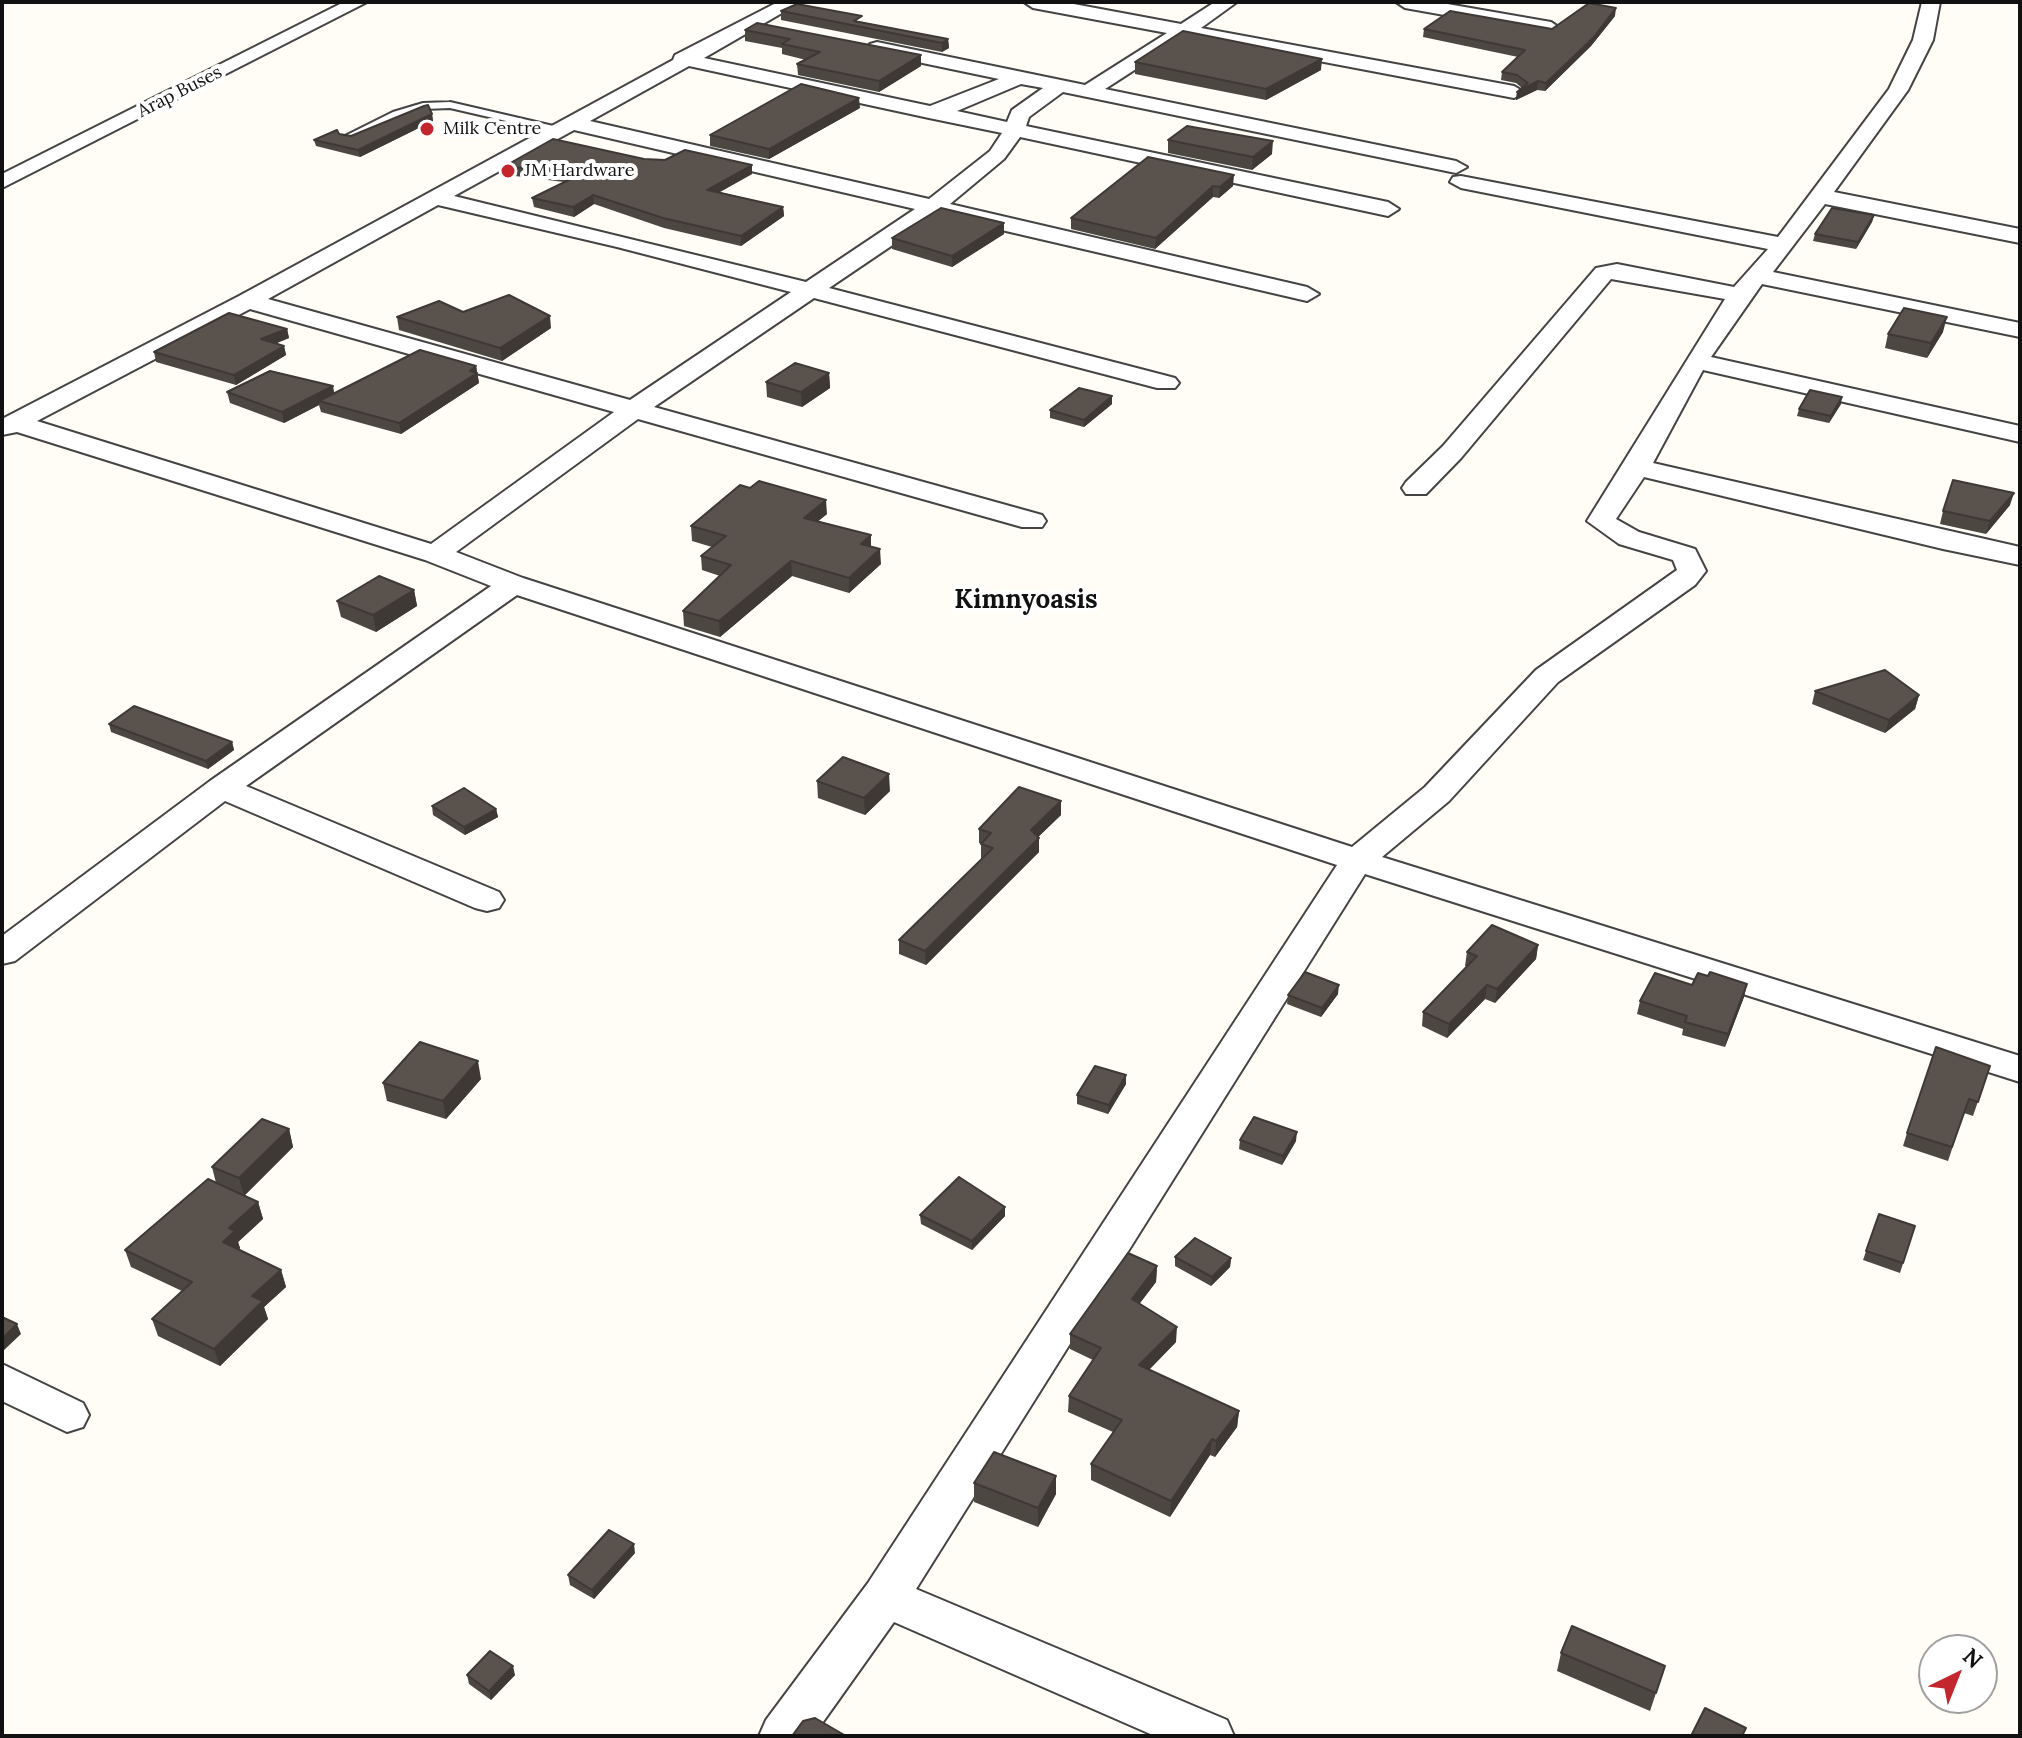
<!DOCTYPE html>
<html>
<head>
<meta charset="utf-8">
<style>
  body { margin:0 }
  #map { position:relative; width:2022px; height:1738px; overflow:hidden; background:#fffdf5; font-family:Lora,serif }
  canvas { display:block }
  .frame { position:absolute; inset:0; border:4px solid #111; pointer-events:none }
  .north { position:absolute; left:1918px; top:1634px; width:80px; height:80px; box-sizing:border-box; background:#fff; border:2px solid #a0a0a0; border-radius:50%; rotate:43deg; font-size:22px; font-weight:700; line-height:32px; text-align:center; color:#111 }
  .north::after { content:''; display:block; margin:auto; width:28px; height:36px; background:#c4262e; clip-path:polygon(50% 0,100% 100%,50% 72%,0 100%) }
</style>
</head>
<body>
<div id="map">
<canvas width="2022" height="1738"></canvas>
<div class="frame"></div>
<div class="north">N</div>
</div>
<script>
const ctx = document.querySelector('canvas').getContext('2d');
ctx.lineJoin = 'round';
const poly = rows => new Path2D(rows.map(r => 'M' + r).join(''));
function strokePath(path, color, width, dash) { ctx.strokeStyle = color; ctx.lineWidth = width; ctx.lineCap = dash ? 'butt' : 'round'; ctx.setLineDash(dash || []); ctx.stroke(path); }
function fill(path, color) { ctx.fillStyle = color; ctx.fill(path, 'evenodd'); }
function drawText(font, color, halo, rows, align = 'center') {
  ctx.font = font + ' Lora,serif'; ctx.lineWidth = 8; ctx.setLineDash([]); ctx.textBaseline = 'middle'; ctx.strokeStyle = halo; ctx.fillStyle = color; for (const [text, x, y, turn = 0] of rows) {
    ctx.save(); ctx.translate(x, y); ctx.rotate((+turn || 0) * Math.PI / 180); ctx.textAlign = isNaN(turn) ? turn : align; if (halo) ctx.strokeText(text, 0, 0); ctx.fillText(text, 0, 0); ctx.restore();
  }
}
const lane = poly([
  [450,102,562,128,563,130,558,133,450,108,424,109,401,116,351,140,341,138,393,112,423,103,450,102]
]);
const street = poly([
  [344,2,367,2,2,188,2,174,344,2],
  [778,2,801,2,704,58,930,106,999,79,870,52,867,48,870,44,877,42,1085,85,1167,33,1033,8,1024,2,1063,2,1181,24,1215,2,1237,2,1201,28,1514,86,1524,92,1514,98,1187,36,1105,89,1456,161,1467,167,1456,173,1063,92,1029,117,1026,126,1388,202,1399,209,1388,216,1020,137,1004,159,950,204,1307,287,1319,294,1307,301,937,215,829,288,1175,378,1179,383,1175,388,1157,388,814,298,654,407,1042,515,1046,521,1042,527,1022,527,638,419,456,552,523,578,1352,847,1425,787,1536,670,1677,570,1673,560,1619,544,1587,521,1725,299,1611,279,1461,458,1426,494,1406,494,1402,488,1406,482,1443,446,1596,268,1617,264,1734,287,1768,249,1461,188,1450,182,1453,177,1461,176,1778,237,1889,89,1913,40,1922,2,1940,2,1933,40,1908,90,1834,192,2020,229,2020,243,1825,204,1773,272,2020,323,2020,337,1762,284,1711,357,2020,426,2020,442,1703,370,1653,463,2020,547,2020,565,1943,549,1644,477,1616,519,1639,532,1695,549,1706,571,1695,585,1558,682,1449,801,1382,857,2020,1056,2020,1082,1365,874,916,1589,1227,1720,1234,1736,1155,1736,894,1622,813,1736,759,1736,766,1720,868,1583,1337,865,517,595,246,786,499,892,504,900,499,908,487,911,475,908,225,801,15,961,2,964,2,936,210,781,491,586,425,560,17,432,2,435,2,419,239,296,673,60,675,55,778,2],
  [689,66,929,118,1002,133,990,151,929,199,590,121,689,66],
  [1021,84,1043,88,1012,110,1007,122,957,111,1021,84],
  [574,130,915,209,806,282,454,196,574,130],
  [438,205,617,247,791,292,630,400,268,299,438,205],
  [250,309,614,412,431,544,37,421,250,309],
  [1396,2,1436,2,1551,22,1560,28,1551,34,1405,8,1396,2],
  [2,1364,83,1403,89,1415,83,1427,67,1432,2,1401,2,1364]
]);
strokePath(lane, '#444', 4);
strokePath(street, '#444', 4);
fill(lane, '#fff');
fill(street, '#fff');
fill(poly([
  [781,11,862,22,948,39,949,48,942,52,781,20],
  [1615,16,1591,46,1545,91,1537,90,1516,100,1517,92,1522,88,1516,83,1501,80,1502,72,1518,57,1423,37,1424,29,1552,29],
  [745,30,921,55,921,66,879,92,798,75,797,64,806,60,782,54,782,48,745,41],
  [1135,62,1321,70,1266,100,1135,74],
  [860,108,769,159,710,146,710,135],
  [432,114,433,121,360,157,316,146,314,140,339,134,351,136],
  [1168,140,1272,154,1252,170,1168,153],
  [1148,157,1233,186,1219,198,1213,197,1155,249,1071,229,1071,218],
  [644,159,752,174,720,192,783,207,784,216,741,246,664,228,594,204,574,217,534,207,532,198,564,182,507,175,505,166],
  [1874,215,1872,222,1856,249,1813,241,1815,234],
  [1004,223,1004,234,952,267,892,249,892,238],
  [463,312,551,328,502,361,399,330,397,317],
  [287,329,289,338,276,343,284,346,286,355,236,385,156,362,154,352],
  [1943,332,1927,358,1885,348,1888,334],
  [476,366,479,383,401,434,321,412,319,405,284,423,230,403,227,392,334,393],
  [829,373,830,388,802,407,767,397,766,382],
  [1112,396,1112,404,1084,427,1050,418,1050,410],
  [1841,404,1829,423,1797,416,1799,409],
  [2010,505,1986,534,1940,524,1943,511],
  [827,514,818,521,871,535,871,547,881,564,849,593,792,576,720,637,684,626,683,611,720,576,702,570,701,556,712,547,692,541,691,526],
  [414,590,417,606,376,632,341,617,337,601],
  [1815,691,1919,695,1915,709,1885,733,1812,704],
  [109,724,232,742,234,750,208,769,111,732],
  [817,781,890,791,865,815,818,798],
  [1061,801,1061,815,1038,837,1039,838,1039,852,926,965,899,954,899,940,983,858,981,858,981,844,979,843,979,829],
  [432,806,496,809,498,817,465,835,433,815],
  [1538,945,1536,959,1495,1003,1485,999,1447,1038,1422,1026,1423,1012,1467,967,1465,966,1467,952],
  [1747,984,1744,997,1725,1047,1682,1035,1683,1029,1637,1014,1640,1001],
  [1338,994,1321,1017,1287,1004,1288,995],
  [1990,1066,1973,1116,1964,1113,1948,1161,1903,1146,1907,1133],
  [481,1079,446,1119,387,1101,383,1083],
  [1126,1084,1108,1114,1077,1104,1077,1095],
  [289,1129,293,1147,244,1196,258,1202,263,1219,238,1242,240,1248,239,1250,281,1270,286,1287,264,1307,268,1319,220,1366,158,1336,152,1319,182,1291,131,1267,125,1250,216,1183,212,1167],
  [1240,1140,1296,1141,1282,1165,1239,1149],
  [1005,1207,1005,1216,972,1250,921,1224,920,1215],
  [1879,1214,1915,1226,1900,1273,1863,1260],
  [1175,1257,1231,1258,1230,1267,1211,1286,1175,1266],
  [1157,1266,1156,1282,1139,1304,1176,1342,1149,1370,1239,1411,1237,1427,1215,1457,1210,1455,1170,1517,1091,1480,1091,1464,1113,1432,1068,1412,1069,1396,1093,1360,1070,1349,1070,1334],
  [974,1483,1056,1494,1038,1527,974,1502],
  [635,1553,594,1599,570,1585,568,1575],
  [1561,1653,1665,1666,1650,1711,1557,1671],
  [467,1675,515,1675,491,1700,469,1684]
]), '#4d4742');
fill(poly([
  [1616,8,1615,16,1591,46,1545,91,1546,83],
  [948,39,949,48,942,52,942,43],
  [921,55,921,66,879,92,879,81],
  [1322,59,1321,70,1266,100,1266,89],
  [1538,81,1537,90,1516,100,1517,92],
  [859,98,860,108,769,159,769,149],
  [432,114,433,121,360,157,358,150],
  [1273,141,1272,154,1252,170,1253,157],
  [752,165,752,174,707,199,707,190],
  [1234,175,1233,186,1219,198,1220,187],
  [1213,186,1213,197,1155,249,1156,238],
  [593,195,594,204,574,217,573,207],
  [783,207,784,216,741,246,741,236],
  [1874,215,1872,222,1856,249,1858,242],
  [1004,223,1004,234,952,267,952,256],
  [550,316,551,328,502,361,500,348],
  [1947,317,1943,332,1927,358,1931,343],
  [287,329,289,338,263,349,261,339],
  [284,346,286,355,236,385,234,375],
  [476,366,479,383,401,434,399,423],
  [829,373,830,388,802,407,801,392],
  [333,386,335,397,319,401,319,405,284,423,282,412],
  [1112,396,1112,404,1084,427,1084,420],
  [1842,397,1841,404,1829,423,1831,416],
  [2014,493,2010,505,1986,534,1990,521],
  [826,500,827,514,805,532,804,518],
  [871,535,871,550,861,544],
  [880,549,881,564,849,593,849,578],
  [791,561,792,576,720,637,719,621],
  [414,590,417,606,376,632,373,615],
  [1919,695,1915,709,1885,733,1889,720],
  [232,742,234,750,208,769,206,761],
  [889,774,890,791,865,815,864,798],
  [1061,801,1061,815,1031,844,1031,830],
  [496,809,498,817,465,835,464,827],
  [1039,838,1039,852,926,965,925,951],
  [1538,945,1536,959,1495,1003,1497,989],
  [1747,984,1744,997,1725,1047,1728,1034],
  [1339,985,1338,994,1321,1017,1322,1008],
  [1487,985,1485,999,1447,1038,1449,1024],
  [478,1061,481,1079,446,1119,443,1101],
  [1126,1075,1126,1084,1108,1114,1109,1105],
  [289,1129,293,1147,244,1196,239,1178],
  [1297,1132,1296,1141,1282,1165,1283,1156],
  [258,1202,263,1219,238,1242,240,1248,228,1259,223,1242,229,1228],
  [1005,1207,1005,1216,972,1250,972,1241],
  [1231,1258,1230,1267,1211,1286,1212,1277],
  [1157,1266,1156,1282,1131,1315,1132,1299],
  [281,1270,286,1287,264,1307,268,1319,220,1366,214,1349,252,1296],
  [17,1324,21,1334,2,1352,2,1339],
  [1177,1327,1176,1342,1138,1381,1139,1365],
  [1239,1411,1237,1427,1215,1457,1216,1441],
  [1212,1439,1210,1455,1170,1517,1171,1501],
  [1056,1476,1056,1494,1038,1527,1038,1508],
  [634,1544,635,1553,594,1599,592,1590],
  [513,1666,515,1675,491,1700,489,1691]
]), '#3f3936');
const building = poly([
  [1589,3,1616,8,1593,38,1546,83,1538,81,1517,92,1528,83,1517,75,1502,72,1525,50,1424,29,1450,11,1552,29,1589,3],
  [797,4,862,16,854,21,948,39,942,43,781,11,797,4],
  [757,23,921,55,879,81,797,64,820,52,782,44,790,39,745,30,757,23],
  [1183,31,1322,59,1266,89,1135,62,1183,31],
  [801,84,859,98,769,149,710,135,801,84],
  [428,105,432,114,358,150,314,140,337,130,339,134,351,136,424,106,428,105],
  [1187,126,1273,141,1253,157,1168,140,1187,126],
  [553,139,644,159,665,160,685,150,752,165,707,190,783,207,741,236,663,218,593,195,573,207,532,198,579,175,505,166,553,139],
  [1148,157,1234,175,1220,187,1213,186,1156,238,1071,218,1148,157],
  [941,208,1004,223,952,256,892,238,941,208],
  [1832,208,1874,215,1858,242,1815,234,1832,208],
  [509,295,550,316,500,348,397,317,439,301,463,312,509,295],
  [1904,308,1947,317,1931,343,1888,334,1904,308],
  [229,313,287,329,261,339,284,346,234,375,154,352,229,313],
  [420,350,476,366,470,371,477,373,399,423,319,401,420,350],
  [795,363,829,373,801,392,766,382,795,363],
  [270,371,333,386,282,412,227,392,270,371],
  [1079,388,1112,396,1084,420,1050,410,1079,388],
  [1810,390,1842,397,1831,416,1799,409,1810,390],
  [1953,480,2014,493,1990,521,1943,511,1953,480],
  [759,481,826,500,804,518,871,535,861,544,880,549,849,578,791,561,719,621,683,611,731,565,701,556,726,536,691,526,740,485,750,488,759,481],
  [379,576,414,590,373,615,337,601,379,576],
  [1885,670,1919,695,1889,720,1815,691,1885,670],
  [134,706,232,742,206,761,109,724,134,706],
  [843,757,889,774,864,798,817,781,843,757],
  [1019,787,1061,801,1031,830,1039,838,925,951,899,940,993,848,981,844,991,833,979,829,1019,787],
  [464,788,496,809,464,827,432,806,464,788],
  [1492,925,1538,945,1497,989,1487,985,1449,1024,1423,1012,1477,956,1467,952,1492,925],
  [1305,972,1339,985,1322,1008,1288,995,1305,972],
  [1710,972,1747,984,1728,1034,1685,1022,1687,1016,1640,1001,1655,973,1692,985,1698,973,1708,976,1710,972],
  [420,1042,478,1061,443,1101,383,1083,420,1042],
  [1936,1047,1990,1066,1978,1102,1969,1099,1952,1147,1907,1133,1936,1047],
  [1095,1066,1126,1075,1109,1105,1077,1095,1095,1066],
  [1254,1117,1297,1132,1283,1156,1240,1140,1254,1117],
  [262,1119,289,1129,239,1178,212,1167,262,1119],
  [959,1177,1005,1207,972,1241,920,1215,959,1177],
  [208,1179,258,1202,229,1228,235,1231,223,1242,281,1270,252,1296,263,1301,214,1349,152,1319,192,1282,125,1250,208,1179],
  [1879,1214,1915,1226,1903,1263,1866,1251,1879,1214],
  [1195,1238,1231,1258,1212,1277,1175,1257,1195,1238],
  [1128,1253,1157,1266,1132,1299,1177,1327,1139,1365,1239,1411,1216,1441,1212,1439,1171,1501,1091,1464,1122,1420,1069,1396,1101,1348,1070,1334,1128,1253],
  [2,1317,17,1324,2,1339,2,1317],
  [994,1452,1056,1476,1038,1508,974,1483,994,1452],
  [609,1530,634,1544,592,1590,568,1575,609,1530],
  [1572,1626,1665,1666,1656,1693,1561,1653,1572,1626],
  [490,1651,513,1666,489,1691,467,1675,490,1651],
  [1705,1708,1746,1728,1742,1736,1691,1736,1705,1708],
  [815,1718,846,1736,792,1736,803,1721,815,1718]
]);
fill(building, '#5a524d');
strokePath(building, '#3f3936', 2);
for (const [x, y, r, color] of [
  [427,129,8,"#c4262e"],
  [508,171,8,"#c4262e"]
]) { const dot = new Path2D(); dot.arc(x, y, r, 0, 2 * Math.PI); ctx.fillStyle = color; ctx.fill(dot); strokePath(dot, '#fff', 3); }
drawText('18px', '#111', '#fff', [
  ["Arap Buses",180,92,-27]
]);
drawText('18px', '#111', '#fff', [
  ["Milk Centre",443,129],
  ["JM Hardware",524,171]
], 'left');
drawText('bold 26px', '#111', '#fff', [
  ["Kimnyoasis",1026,601]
]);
</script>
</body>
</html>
